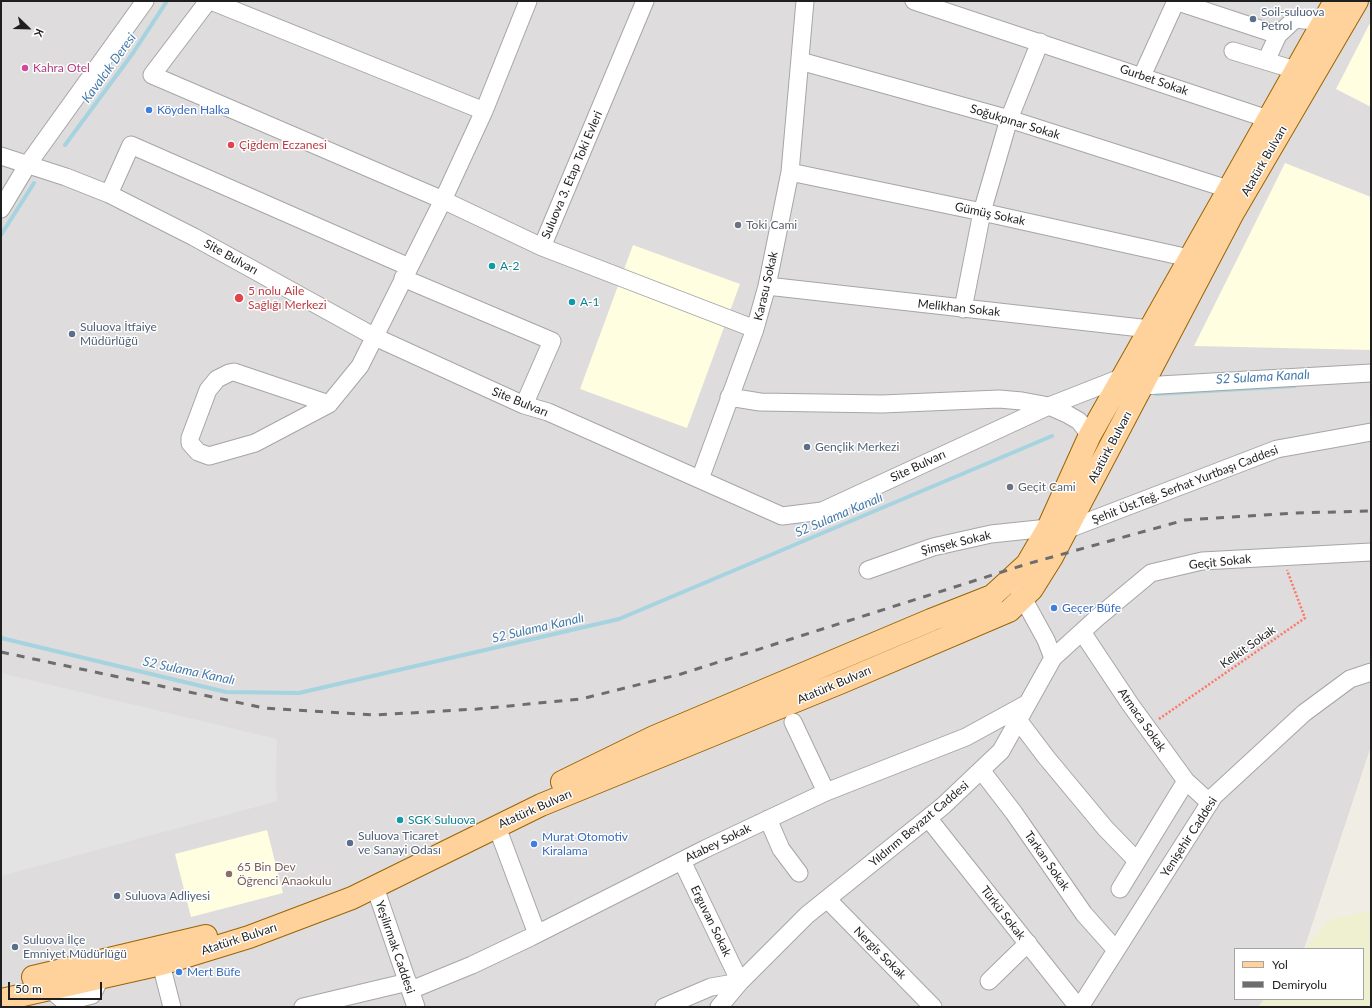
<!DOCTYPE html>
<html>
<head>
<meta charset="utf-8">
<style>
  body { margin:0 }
  #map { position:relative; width:1372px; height:1008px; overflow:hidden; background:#f0ede5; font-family:Lato,sans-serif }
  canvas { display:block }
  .frame { position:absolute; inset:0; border:2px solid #1f1f1f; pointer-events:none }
  .legend { position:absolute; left:1234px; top:948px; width:130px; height:52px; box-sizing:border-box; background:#fff; border:1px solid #a5a5a5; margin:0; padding:5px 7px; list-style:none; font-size:12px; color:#1f1f1f }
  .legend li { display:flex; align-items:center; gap:8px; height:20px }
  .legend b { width:20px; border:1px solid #a5a5a5 }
  .north { position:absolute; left:8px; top:8px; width:40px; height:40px; -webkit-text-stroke:3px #fff; paint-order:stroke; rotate:113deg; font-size:11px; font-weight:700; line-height:16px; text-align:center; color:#1f1f1f }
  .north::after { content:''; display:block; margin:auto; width:14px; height:18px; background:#1f1f1f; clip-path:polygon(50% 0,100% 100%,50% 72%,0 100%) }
  .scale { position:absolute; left:8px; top:982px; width:94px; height:18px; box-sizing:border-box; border:2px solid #1f1f1f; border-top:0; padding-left:5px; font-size:12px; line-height:14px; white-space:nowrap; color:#1f1f1f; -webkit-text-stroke:3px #fff; paint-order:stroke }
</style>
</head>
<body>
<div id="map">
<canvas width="1372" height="1008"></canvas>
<div class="frame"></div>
<ul class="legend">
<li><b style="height:5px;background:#ffd29c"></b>Yol</li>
<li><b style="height:5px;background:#6d6d6d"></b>Demiryolu</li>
</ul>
<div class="north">K</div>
<div class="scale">50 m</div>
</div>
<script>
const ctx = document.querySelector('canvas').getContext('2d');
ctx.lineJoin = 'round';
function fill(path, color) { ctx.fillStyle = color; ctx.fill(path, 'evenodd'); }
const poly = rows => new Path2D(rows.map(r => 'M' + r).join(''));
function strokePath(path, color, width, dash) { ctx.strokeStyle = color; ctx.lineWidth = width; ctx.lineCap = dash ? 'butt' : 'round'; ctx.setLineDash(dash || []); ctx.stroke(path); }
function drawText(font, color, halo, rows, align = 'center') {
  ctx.font = font + ' Lato,sans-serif'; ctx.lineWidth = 3; ctx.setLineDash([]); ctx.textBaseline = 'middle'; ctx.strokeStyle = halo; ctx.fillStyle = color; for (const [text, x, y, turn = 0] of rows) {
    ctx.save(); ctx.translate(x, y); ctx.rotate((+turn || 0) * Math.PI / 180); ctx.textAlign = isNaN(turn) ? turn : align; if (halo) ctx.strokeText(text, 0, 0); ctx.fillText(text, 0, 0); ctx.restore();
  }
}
fill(poly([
  [1,1,1371,1,1371,746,1304,949,1235,949,1235,999,1287,999,1285,1007,1,1007]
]), '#dedcdc');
fill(poly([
  [1371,21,1371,107,1336,89],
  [1285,163,1371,197,1371,350,1194,346],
  [633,245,740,284,687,428,580,389],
  [267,830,283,893,191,917,175,854]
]), '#fffee0');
fill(poly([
  [1371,911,1371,1007,1258,1007,1264,999,1363,999,1363,949,1305,949,1330,919]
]), '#eef0d0');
fill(poly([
  [1,673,277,739,276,786,278,801,1,876]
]), '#e3e3e3');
strokePath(poly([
  [65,145,133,53,167,1],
  [1,235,34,183],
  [1156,394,1295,386],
  [1,638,226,692,299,693,619,619,1052,436]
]), '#a5d3df', 4);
const minor = poly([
  [208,1,152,75,443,200,542,247,755,329],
  [211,1,484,111],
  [914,1,1268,119],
  [1175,1,1278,35,1295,19,1323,22],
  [1233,51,1295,70],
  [800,61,1009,119,1228,189],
  [1266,61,1278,35],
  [1142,76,1176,1],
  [1,156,66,177,109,194,194,237,375,337,524,405,548,412,782,516,822,511,1049,406,1123,377],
  [790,172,982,212,1189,258],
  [109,194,131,145,409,267],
  [1,209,28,164,145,1],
  [542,247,645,1],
  [403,278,552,341,524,405],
  [767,286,1150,329],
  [963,309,982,212,1009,119,1040,42],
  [1142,386,1371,373],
  [729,397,760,402,882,404,999,399,1022,401,1049,406,1067,414,1079,421,1090,435],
  [329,404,234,372,229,373,217,379,208,390,190,438,190,443,198,452,209,456,255,443,329,404,360,366,443,200,484,111,528,1],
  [700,479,755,329,767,286,790,172,805,1],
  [868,570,933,547,991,534,1048,528,1066,530,1277,449,1371,432],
  [1082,632,1130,704,1186,781,1210,803],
  [1053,658,1097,618,1151,573,1202,561,1371,552],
  [1018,720,1046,757,1105,828,1137,861],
  [793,722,826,792],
  [981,770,1014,813,1084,914,1116,950],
  [928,818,1078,1007],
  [768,819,781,849,799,873],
  [497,827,537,934],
  [375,887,416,1007],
  [1120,889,1186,781],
  [827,899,933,1007],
  [161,964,172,1007],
  [989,981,1028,943],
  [50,989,65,1002,92,995,101,977],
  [411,990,472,965,531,937,705,849,826,792,966,737,1028,703],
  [303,1007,408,982],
  [664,1007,711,987,740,982,682,861],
  [719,1007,740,982,807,915,943,806,1001,751,1053,658,1046,640,1023,598,1018,587],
  [1080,1007,1214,796,1304,713,1350,679,1371,672]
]);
const major = poly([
  [562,782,654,737,931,620,992,596,1027,564,1048,528,1090,435,1335,1],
  [33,977,206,936],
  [1,1000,161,964,249,937,352,898,541,805,842,682,1009,611,1032,589,1052,557,1233,213,1357,1]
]);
strokePath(minor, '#a6a6a6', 19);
strokePath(major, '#9b6400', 24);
strokePath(poly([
  [1159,719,1305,618,1287,570]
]), '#fe7569', 2.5, [2, 2]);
strokePath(minor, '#fff', 17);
strokePath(major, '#ffd29c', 22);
strokePath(poly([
  [1,652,264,708,375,715,477,709,581,699,681,674,1027,564,1185,520,1296,513,1371,511]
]), '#6d6d6d', 3, [8, 8]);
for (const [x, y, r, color] of [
  [1253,19,4,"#5c6f8a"],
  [25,68,4,"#d1479c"],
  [149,110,4,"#3f7fe0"],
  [231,145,4,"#e0444e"],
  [738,225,4,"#6b7280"],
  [492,266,4,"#0f9aa8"],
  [239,298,5,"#e0444e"],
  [572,302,4,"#0f9aa8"],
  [72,334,4,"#5c6f8a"],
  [807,447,4,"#5c6f8a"],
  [1010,487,4,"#6b7280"],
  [1054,608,4,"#3f7fe0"],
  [400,820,4,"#0f9aa8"],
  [350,843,4,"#5c6f8a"],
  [534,844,4,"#3f7fe0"],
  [229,874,4,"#8d6e63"],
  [117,896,4,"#5c6f8a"],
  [15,947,4,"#5c6f8a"],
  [179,972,4,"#3f7fe0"]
]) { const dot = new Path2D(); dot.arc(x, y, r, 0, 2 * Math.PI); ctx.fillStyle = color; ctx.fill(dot); strokePath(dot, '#fff', 1.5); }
drawText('12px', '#4e5e75', '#fff', [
  ["Soil-suluova",1261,12],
  ["Petrol",1261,26],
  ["Suluova İtfaiye",80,327],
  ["Müdürlüğü",80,341],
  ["Gençlik Merkezi",815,447],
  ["Suluova Ticaret",358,836],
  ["ve Sanayi Odası",358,850],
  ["Suluova Adliyesi",125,896],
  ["Suluova İlçe",23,940],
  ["Emniyet Müdürlüğü",23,954]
], 'left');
drawText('12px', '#b23c85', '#fff', [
  ["Kahra Otel",33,68]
], 'left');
drawText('12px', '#1f1f1f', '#fff', [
  ["Gurbet Sokak",1154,80,19],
  ["Soğukpınar Sokak",1015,122,17],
  ["Atatürk Bulvarı",1264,161,-60],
  ["Suluova 3. Etap Toki Evleri",572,175,-67],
  ["Gümüş Sokak",990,214,12],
  ["Site Bulvarı",231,257,29],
  ["Karasu Sokak",766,286,-77],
  ["Melikhan Sokak",959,308,6],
  ["Site Bulvarı",520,402,22],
  ["Atatürk Bulvarı",1110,447,-62],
  ["Site Bulvarı",918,466,-25],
  ["Şehit Üst.Teğ. Serhat Yurtbaşı Caddesi",1185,485,-21],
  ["Şimşek Sokak",956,543,-13],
  ["Geçit Sokak",1220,562,-6],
  ["Kelkit Sokak",1248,647,-35],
  ["Atatürk Bulvarı",834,685,-23],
  ["Atmaca Sokak",1142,720,55],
  ["Atatürk Bulvarı",535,809,-24],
  ["Yıldırım Beyazıt Caddesi",919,824,-40],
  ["Yenişehir Caddesi",1189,837,-57],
  ["Atabey Sokak",718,843,-26],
  ["Tarkan Sokak",1047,861,55],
  ["Türkü Sokak",1003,913,52],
  ["Erguvan Sokak",711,921,64],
  ["Atatürk Bulvarı",239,939,-18],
  ["Yeşilırmak Caddesi",395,947,71],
  ["Nergis Sokak",880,953,45]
]);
drawText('12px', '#366cbe', '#fff', [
  ["Köyden Halka",157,110],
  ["Geçer Büfe",1062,608],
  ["Murat Otomotiv",542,837],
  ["Kiralama",542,851],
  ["Mert Büfe",187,972]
], 'left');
drawText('12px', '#be3a42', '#fff', [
  ["Çiğdem Eczanesi",239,145],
  ["5 nolu Aile",248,291],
  ["Sağlığı Merkezi",248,305]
], 'left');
drawText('12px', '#5b616d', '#fff', [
  ["Toki Cami",746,225],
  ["Geçit Cami",1018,487]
], 'left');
drawText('12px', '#0d838f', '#fff', [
  ["A-2",500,266],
  ["A-1",580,302],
  ["SGK Suluova",408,820]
], 'left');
drawText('12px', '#785e54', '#fff', [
  ["65 Bin Dev",237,867],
  ["Öğrenci Anaokulu",237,881]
], 'left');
drawText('italic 13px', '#457aab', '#fff', [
  ["Kavalcık Deresi",109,68,-54],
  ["S2 Sulama Kanalı",1263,377,-3],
  ["S2 Sulama Kanalı",839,515,-23],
  ["S2 Sulama Kanalı",538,628,-13],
  ["S2 Sulama Kanalı",189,671,12]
]);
</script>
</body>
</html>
